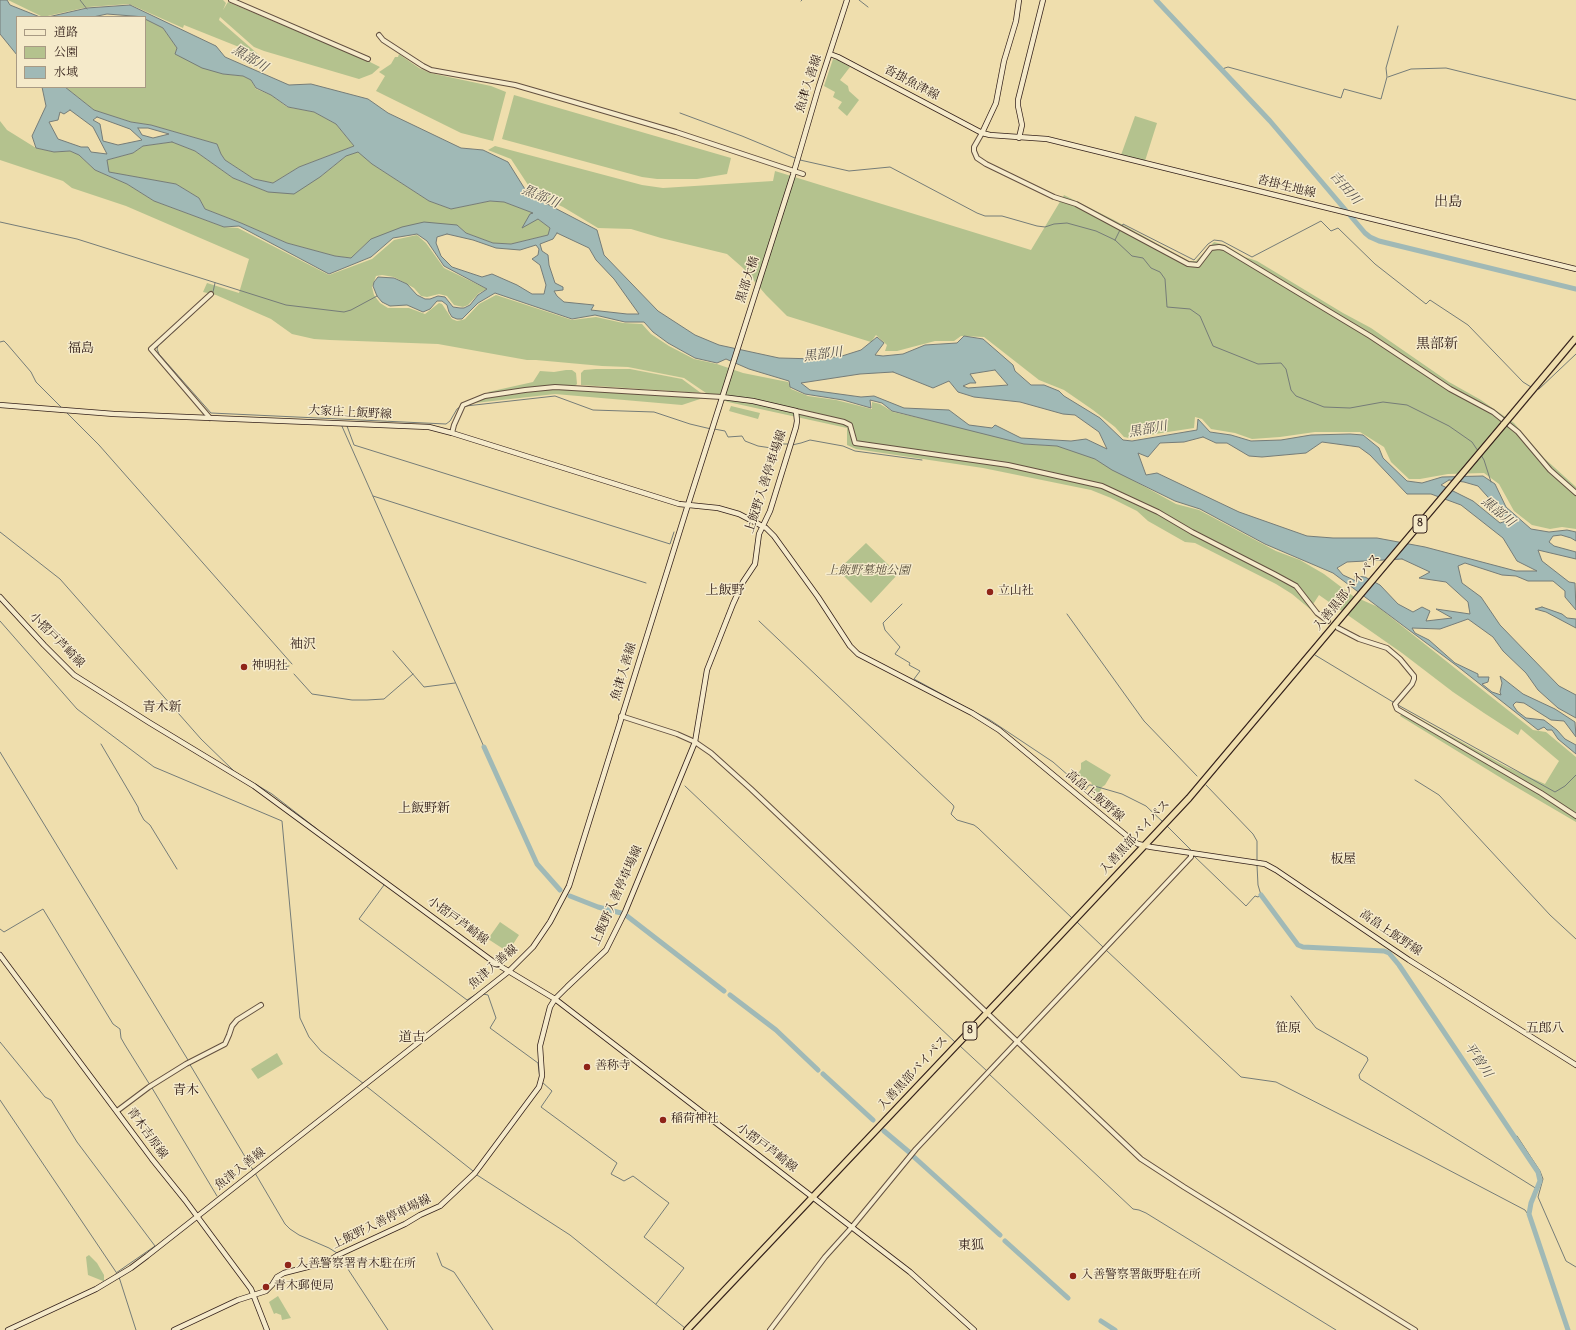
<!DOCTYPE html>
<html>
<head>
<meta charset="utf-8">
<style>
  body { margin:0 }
  #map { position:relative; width:1576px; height:1330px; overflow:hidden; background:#efdead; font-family:"Sorts Mill Goudy","Noto Serif JP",serif }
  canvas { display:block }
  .legend { position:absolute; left:16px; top:16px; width:130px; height:72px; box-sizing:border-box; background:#f5eaca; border:1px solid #a89a84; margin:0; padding:5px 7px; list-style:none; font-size:12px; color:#34211b }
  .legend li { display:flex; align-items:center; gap:8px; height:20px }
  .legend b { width:20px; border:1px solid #a89a84 }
</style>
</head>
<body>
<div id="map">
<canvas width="1576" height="1330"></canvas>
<ul class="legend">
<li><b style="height:5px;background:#f5eaca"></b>道路</li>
<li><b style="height:11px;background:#b4c28e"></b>公園</li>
<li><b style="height:11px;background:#a0b9b6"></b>水域</li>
</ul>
</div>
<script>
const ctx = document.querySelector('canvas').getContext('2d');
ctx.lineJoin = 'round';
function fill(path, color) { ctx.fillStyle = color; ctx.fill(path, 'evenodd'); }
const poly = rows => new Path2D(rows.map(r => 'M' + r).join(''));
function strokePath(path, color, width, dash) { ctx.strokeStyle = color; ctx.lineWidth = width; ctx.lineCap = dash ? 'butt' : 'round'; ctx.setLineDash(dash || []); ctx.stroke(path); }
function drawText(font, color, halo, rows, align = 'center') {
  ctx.font = font + ' "Sorts Mill Goudy","Noto Serif JP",serif'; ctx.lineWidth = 3; ctx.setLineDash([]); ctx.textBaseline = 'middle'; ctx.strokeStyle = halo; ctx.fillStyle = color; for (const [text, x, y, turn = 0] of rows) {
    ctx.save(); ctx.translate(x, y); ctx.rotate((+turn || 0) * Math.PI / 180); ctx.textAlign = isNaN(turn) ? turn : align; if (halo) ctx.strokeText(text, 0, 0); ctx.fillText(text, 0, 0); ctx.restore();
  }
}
fill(poly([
  [8,0,223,0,226,3,223,10,228,2,370,62,380,67,372,74,359,79,264,51,254,47,220,17,219,20,259,55,184,25,183,28,129,4,88,7,43,17],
  [145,19,163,28,177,48,175,54,223,74,243,76,251,80,256,89,271,95,287,107,314,112,336,124,354,146,299,167,273,183,254,179,225,160,221,154,217,144,151,125,131,122,94,110,65,87,145,87],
  [399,54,419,68,430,73,491,86,506,92,493,141,461,133,376,91,385,76,379,72,391,64,395,57,398,57],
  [833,59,838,60,850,67,840,80,848,86,849,91,859,100,847,116,838,108,842,102,833,97,835,92,824,86],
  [514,95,731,158,727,174,697,179,657,179,642,177,502,139],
  [1135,116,1157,123,1145,161,1121,155],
  [0,121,7,130,36,148,54,152,70,151,79,155,95,170,127,184,154,201,224,227,238,228,329,275,372,259,394,240,417,235,426,243,444,268,487,289,479,293,468,305,463,307,454,305,447,296,439,294,427,297,421,296,414,288,394,277,382,275,376,276,372,287,374,295,380,303,388,308,409,308,425,314,439,303,442,304,452,319,457,321,462,320,465,319,479,304,496,295,572,320,596,317,623,323,642,324,651,334,669,346,694,359,717,364,743,373,788,382,791,389,808,396,836,400,872,409,872,402,880,404,893,412,959,427,1024,444,1058,446,1093,458,1176,504,1199,510,1276,551,1300,560,1324,574,1353,596,1378,607,1533,730,1546,732,1576,757,1576,822,1506,781,1400,716,1404,710,1507,767,1545,784,1559,761,1521,729,1518,735,1484,713,1453,692,1402,653,1319,595,1310,609,1292,594,1276,584,1195,543,1185,542,1148,521,1137,511,1111,498,1091,490,983,468,856,449,847,445,847,428,728,402,706,393,684,378,628,367,602,366,536,360,527,360,438,344,330,340,314,339,292,334,271,319,216,295,203,292,207,283,239,293,249,259,126,206,72,188,63,181,0,160],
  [172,142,195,151,233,178,268,192,320,177,346,156,358,151,372,164,429,201,451,209,490,201,504,202,534,213,538,219,550,228,548,235,511,244,493,243,466,233,457,225,371,239,351,258,335,256,287,243,241,223,205,209,199,198,176,184,108,172,107,160,133,153,143,146],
  [495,146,642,185,663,188,773,181,775,171,1031,250,1064,195,1114,220,1189,261,1196,261,1214,242,1225,245,1245,257,1257,261,1343,313,1371,328,1449,382,1481,400,1514,423,1544,458,1576,487,1576,529,1562,527,1550,529,1532,525,1514,511,1499,484,1484,473,1448,474,1420,479,1409,479,1391,462,1384,447,1360,432,1315,432,1280,437,1252,439,1235,433,1211,429,1202,419,1195,417,1194,428,1129,438,1124,437,1115,427,1093,410,1064,390,1039,380,984,337,961,336,954,341,935,341,897,351,885,351,887,345,876,335,871,342,787,316,766,295,743,268,727,254,661,238,631,229,598,228,563,207,534,194,511,159,488,150],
  [596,369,630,369,682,379,701,393,581,385,581,373,584,370],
  [566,370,572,370,576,373,577,384,575,386,556,385,490,393,488,392,533,382,540,371,554,372],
  [554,389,666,395,703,398,682,405,555,394,475,403,485,398],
  [731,406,760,413,758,419,729,411],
  [866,543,898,574,871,603,838,570],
  [1086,760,1111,775,1105,785,1102,787,1097,798,1092,794,1094,789,1091,782,1077,775,1081,769,1081,763],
  [500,922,519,935,508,952,488,939],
  [277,1053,283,1064,258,1079,251,1069],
  [89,1255,97,1263,104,1275,104,1281,103,1281,88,1275,86,1257],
  [278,1296,291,1318,282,1320,281,1315,276,1313,274,1314,269,1302]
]), '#b4c28e');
const water = poly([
  [0,0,7,0,10,5,40,17,17,17,17,55,0,34,0,0],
  [130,5,216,46,225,57,289,85,311,84,368,99,388,113,461,148,483,150,508,162,528,194,597,230,604,255,658,311,695,335,719,345,779,358,818,359,842,356,861,350,877,337,884,343,875,355,883,356,903,354,925,345,957,343,964,336,983,339,1013,365,1015,371,1031,385,1044,385,1059,391,1064,396,1100,418,1123,440,1132,441,1197,430,1198,419,1210,432,1231,435,1251,441,1281,440,1311,435,1350,434,1363,435,1379,448,1383,458,1407,481,1422,483,1442,477,1483,476,1495,484,1506,507,1531,529,1549,532,1567,530,1576,532,1576,541,1571,538,1561,535,1553,536,1549,542,1554,546,1576,552,1576,559,1538,550,1542,561,1569,582,1575,583,1576,610,1565,597,1565,591,1553,581,1528,581,1516,576,1502,575,1465,563,1458,566,1462,583,1481,597,1500,625,1559,686,1576,695,1576,718,1558,708,1538,690,1526,673,1503,651,1493,637,1468,619,1440,629,1412,628,1415,633,1429,640,1455,663,1478,674,1478,677,1489,677,1488,682,1482,684,1492,692,1501,695,1500,692,1502,683,1500,676,1523,694,1555,709,1575,722,1576,737,1564,721,1551,720,1524,703,1516,702,1513,705,1517,711,1526,718,1544,720,1557,730,1565,739,1576,745,1576,754,1558,739,1552,730,1547,730,1544,727,1538,730,1457,666,1333,573,1265,544,1200,509,1175,501,1112,470,1095,459,1057,446,1024,444,892,411,882,403,870,400,871,408,843,400,805,394,790,387,789,381,749,369,726,359,717,363,695,358,668,343,653,332,644,322,625,322,595,315,572,319,495,293,478,303,462,319,457,319,452,317,449,312,447,305,442,301,437,301,430,309,423,312,407,305,390,306,382,302,377,296,373,286,374,282,378,277,394,278,407,284,417,295,425,299,430,299,438,296,445,297,453,307,460,308,464,308,470,305,478,295,487,289,444,266,427,241,417,234,393,238,371,257,329,274,239,226,224,227,154,201,127,184,95,170,79,155,70,151,54,152,36,148,32,136,46,106,42,87,65,87,94,110,131,122,151,125,217,144,221,154,225,160,254,179,273,183,299,167,354,146,336,124,314,112,288,107,271,95,256,88,251,80,243,76,223,74,202,68,175,54,177,48,163,28,145,19,145,17,107,14,93,17,48,17,87,8,130,5],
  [70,110,93,127,107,154,91,152,88,147,81,147,58,139,49,122,58,120,60,112,64,114,70,110],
  [97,117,130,129,142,140,118,145,103,141,100,124,93,120,97,117],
  [138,128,148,128,169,134,153,138,142,135,138,128],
  [172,142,195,151,233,178,268,192,294,194,320,177,346,156,358,152,372,164,429,201,451,209,490,201,504,202,533,213,530,214,522,228,538,219,550,228,548,235,511,244,493,243,466,233,457,225,424,222,402,227,371,239,351,258,335,256,287,243,241,223,205,209,199,198,176,184,109,172,107,160,133,153,143,146,172,142],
  [557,233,589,248,596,260,614,279,639,314,627,314,591,310,594,305,564,302,557,296,554,291,563,290,563,287,555,283,549,265,548,255,542,251,540,244,553,239,557,233],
  [447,234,473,240,496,248,520,250,536,245,539,249,538,255,532,259,540,265,546,285,544,294,532,294,517,285,492,274,482,277,452,267,441,256,436,243,437,237,447,234],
  [995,370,1008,385,968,388,963,386,970,383,976,383,970,374,995,370],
  [893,372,933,388,949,381,958,392,974,397,1020,402,1063,414,1075,415,1099,432,1107,449,1086,439,1071,441,1021,438,995,425,992,428,969,425,949,410,904,408,874,396,861,397,810,390,801,383,860,374,893,372],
  [1203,437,1216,443,1227,443,1249,456,1262,457,1306,453,1322,442,1359,447,1370,455,1407,494,1431,494,1461,505,1503,538,1517,561,1537,571,1516,571,1425,547,1377,538,1333,538,1307,536,1239,512,1157,473,1146,475,1138,453,1148,457,1160,443,1184,442,1203,437],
  [1449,480,1464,482,1478,486,1496,506,1506,521,1500,523,1473,501,1441,485,1449,480],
  [1402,559,1430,572,1419,578,1446,582,1468,602,1470,614,1436,609,1452,618,1426,621,1430,611,1422,607,1413,612,1398,604,1380,585,1365,577,1355,576,1356,581,1343,575,1337,568,1347,562,1402,559],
  [1542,607,1562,614,1567,618,1576,619,1576,628,1546,612,1535,609,1542,607]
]);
fill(water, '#a0b9b6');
strokePath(water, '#757c78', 1);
strokePath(poly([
  [80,0,87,9],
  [859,0,868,7],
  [801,1,802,0],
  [1222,69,1228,67,1341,98,1344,89,1381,99,1387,77,1386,68,1398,26],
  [1388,77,1411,69,1446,68,1576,100],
  [680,113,742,136,795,158],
  [800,160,849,171,890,167,977,213,985,216,1002,216,1037,226,1045,227,1054,224,1067,223,1096,231,1115,240,1132,256,1143,258,1151,268,1160,272,1165,279,1167,307,1190,309,1200,316,1213,346,1258,364,1281,363,1286,369,1291,390,1296,396,1324,407,1350,408,1383,402,1407,405,1449,426,1472,442,1478,451],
  [0,222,77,239,286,305,344,312,351,310,377,296],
  [1122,227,1123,224,1194,260,1208,244,1214,240,1222,241,1252,257,1321,221,1331,231,1338,228,1375,264,1426,304,1430,300,1468,325,1523,382,1531,387],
  [1115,240,1120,230],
  [213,292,215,283],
  [212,296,158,346,157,349,159,354,211,413,446,424,450,421,457,409,461,406],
  [0,342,4,341,7,344,31,372,36,382,62,408],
  [1537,389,1539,389,1576,354],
  [466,406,555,396,593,410,654,412,690,424,711,429],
  [66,412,99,445,292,664],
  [341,424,484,747],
  [347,426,354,445,418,465,670,544,674,532],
  [714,429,725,431,728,437,742,436,745,441,758,446,778,449,782,444,789,444],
  [792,445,801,443,810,440,843,446,855,451,922,460],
  [1481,455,1484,460,1491,482],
  [373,496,646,583],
  [0,532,60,579,201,739,235,772,272,794,317,829],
  [902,604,883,623,885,630,900,647,895,654,910,663,909,665,920,671,914,679,971,710],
  [1067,614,1144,721,1197,776],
  [0,621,77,709,154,767,282,821,300,1018,309,1037,321,1051,364,1084],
  [759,621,953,805,954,807,951,814,957,820,974,825,978,828,1073,919],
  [393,651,424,687,455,683],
  [1315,655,1393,702],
  [272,668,275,669,289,666],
  [294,674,312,694,352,700,367,700,384,699,413,674],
  [1398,705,1555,792,1565,786,1576,775],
  [973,711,990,720,1053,762,1085,790,1089,785,1091,785,1122,794,1146,806,1164,823],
  [101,744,138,807,139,811,144,820,150,825,177,869],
  [0,752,188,1060],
  [1415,780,1439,795,1550,915,1576,939],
  [1206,785,1253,834,1257,841,1257,860],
  [685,786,956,1043],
  [1166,825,1192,851],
  [1194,856,1246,906,1255,896,1258,897,1261,895,1258,885,1257,865],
  [383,883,384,885,359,919,467,1000,478,993],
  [1077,922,1103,947],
  [0,929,4,932,43,909,113,1024,120,1029,121,1038,125,1045,150,1085],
  [1106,950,1241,1077,1276,1082,1422,1156,1525,1210,1527,1213,1529,1214],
  [483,994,488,995,496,1018,490,1028,538,1063,540,1079],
  [1291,996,1316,1028,1367,1057,1368,1060,1359,1075,1360,1079,1537,1189],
  [0,1042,45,1097,51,1100,77,1142,155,1246,116,1273],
  [960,1046,987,1071],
  [189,1063,253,1170],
  [989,1074,1133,1209,1139,1210,1146,1213,1336,1330],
  [542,1082,552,1091,541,1107,617,1163,611,1174,624,1181,633,1176,669,1203,644,1237,684,1268,656,1304],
  [366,1086,473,1171],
  [152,1088,217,1196],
  [0,1100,116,1272],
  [1517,1136,1540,1171,1543,1179,1538,1197,1566,1261,1576,1267],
  [255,1173,285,1224,290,1229,299,1235,329,1248,337,1253],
  [477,1175,570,1235,685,1328],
  [437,1253,442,1266,454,1272,493,1330],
  [340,1257,388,1330],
  [119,1277,136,1330]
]), '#757c78', 1);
strokePath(poly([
  [1156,0,1270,121,1365,233,1370,237,1379,241,1576,289],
  [484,747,537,864,560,890],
  [1261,895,1298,945,1303,947,1384,951,1389,953,1399,965,1538,1172,1540,1181,1531,1203,1529,1214,1568,1330],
  [570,896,598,907,621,913],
  [627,916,724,991],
  [730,995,776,1030,818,1070],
  [823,1074,873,1120],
  [884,1131,909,1152],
  [914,1157,1000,1235],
  [1005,1241,1068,1298],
  [1101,1321,1115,1330]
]), '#a0b9b6', 5);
const tertiary = poly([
  [231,0,368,59],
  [379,35,383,40,423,66,431,70,515,85,567,100,676,132,803,174],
  [982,133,974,147,974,151,977,158,986,164,1054,197,1076,204,1188,264,1198,265,1211,248,1219,247,1224,248,1370,336,1450,389,1493,412,1518,432,1550,470,1576,493],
  [796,411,844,422,850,425,855,443,1008,465,1102,486,1158,512,1192,532,1274,574,1296,586,1317,613,1328,621],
  [210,418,151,349,211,294],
  [452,433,454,425,463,405,485,396,525,390,555,387,722,397],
  [1338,628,1359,639,1387,648,1400,659,1414,676,1414,679,1412,684,1395,704,1397,709,1541,793,1576,816],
  [621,716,677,734,695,742,711,753,751,789,1141,1159,1184,1187,1415,1330],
  [117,1111,149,1087,186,1064,225,1044,229,1035,232,1026,237,1020,261,1005],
  [770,1330,825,1257,852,1227,916,1149,1191,857,1191,853]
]);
const secondary = poly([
  [830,54,838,57,982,133,990,135,1047,139,1576,269],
  [982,133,996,103,1004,61,1016,21,1019,0],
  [1019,138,1022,125,1018,106,1018,100,1043,0],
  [0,405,114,414,429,427,452,433,679,504,718,508,739,514,766,528,774,536,818,597,850,646,858,654,972,713,999,730,1133,841,1138,844,1151,847,1265,864,1276,870,1409,960,1576,1065],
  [0,597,44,645,74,675,150,723,254,786,495,963,555,999,910,1272,974,1330],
  [0,955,152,1159,185,1200,251,1289,267,1330],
  [8,1330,96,1289,131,1268,147,1256,508,972,533,947,550,922,569,886,686,511,793,175,819,86,847,0],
  [174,1330,238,1300,266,1291,272,1285,277,1277,284,1273,327,1262,338,1255,405,1224,420,1215,440,1206,475,1173,539,1087,542,1076,540,1046,550,1007,555,999,567,987,606,950,625,912,695,742,707,670,733,604,743,582,755,564,759,534,770,511,796,427,797,421,796,411,753,401,722,397]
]);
const trunk = poly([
  [687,1330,1020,978,1189,798,1504,424]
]);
strokePath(tertiary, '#635040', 6);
strokePath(secondary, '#34211b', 6);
strokePath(trunk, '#34211b', 8);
strokePath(tertiary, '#f5eaca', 4);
strokePath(secondary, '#f5eaca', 4.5);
strokePath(trunk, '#efdead', 5.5);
const trunkBridge = poly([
  [1504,424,1576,338]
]);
strokePath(trunkBridge, '#34211b', 8, []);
strokePath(trunkBridge, '#efdead', 5.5);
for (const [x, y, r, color] of [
  [990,592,4,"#8f2418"],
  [244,667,4,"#8f2418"],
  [587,1067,4,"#8f2418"],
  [663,1120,4,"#8f2418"],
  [288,1265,4,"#8f2418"],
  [1073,1276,4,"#8f2418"],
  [266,1287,4,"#8f2418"]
]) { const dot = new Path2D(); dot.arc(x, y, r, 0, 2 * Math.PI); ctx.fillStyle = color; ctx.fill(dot); strokePath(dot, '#f5eaca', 1.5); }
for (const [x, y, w] of [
  [1420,524,14],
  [970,1031,14]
]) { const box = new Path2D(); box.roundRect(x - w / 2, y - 9, w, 18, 3); ctx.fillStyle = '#f5eaca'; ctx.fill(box); strokePath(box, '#34211b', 1); }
drawText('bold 11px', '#34211b', null, [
  ["8",1420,524],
  ["8",970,1031]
]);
drawText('12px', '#34211b', '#f5eaca', [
  ["魚津入善線",810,84,-72],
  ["沓掛魚津線",911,84,28],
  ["沓掛生地線",1286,188,14],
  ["黒部大橋",749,280,-72],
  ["大家庄上飯野線",350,414,3],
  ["上飯野入善停車場線",767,482,-72],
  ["入善黒部バイパス",1348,593,-50],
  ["小摺戸芦崎線",56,641,45],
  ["魚津入善線",625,672,-73],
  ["高畠上飯野線",1094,797,40],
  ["入善黒部バイパス",1136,838,-47],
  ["上飯野入善停車場線",618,896,-66],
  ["小摺戸芦崎線",457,922,36],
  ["高畠上飯野線",1390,934,34],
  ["魚津入善線",494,968,-41],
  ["入善黒部バイパス",914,1074,-47],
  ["青木吉原線",146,1134,54],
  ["小摺戸芦崎線",766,1149,37],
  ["魚津入善線",241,1170,-38],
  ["上飯野入善停車場線",382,1223,-26]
]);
drawText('italic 12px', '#5a513e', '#f5eaca', [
  ["上飯野墓地公園",868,572]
]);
drawText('12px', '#34211b', '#f5eaca', [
  ["立山社",998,592],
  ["神明社",252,667],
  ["善称寺",595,1067],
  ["稲荷神社",671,1120],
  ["入善警察署青木駐在所",296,1265],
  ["入善警察署飯野駐在所",1081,1276],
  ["青木郵便局",274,1287]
], 'left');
drawText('italic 13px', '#544f4a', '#f5eaca', [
  ["黒部川",249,60,31],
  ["吉田川",1344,189,49],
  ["黒部川",540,198,23],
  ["黒部川",823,356,-7],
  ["黒部川",1148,431,-10],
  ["黒部川",1497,513,40],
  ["平曽川",1477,1061,56]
]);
drawText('13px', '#34211b', '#f5eaca', [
  ["福島",81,350],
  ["上飯野",725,592],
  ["袖沢",303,646],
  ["青木新",162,709],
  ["上飯野新",424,810],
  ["板屋",1343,861],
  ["笹原",1288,1030],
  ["五郎八",1545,1030],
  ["道古",412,1039],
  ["青木",186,1092],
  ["東狐",971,1247]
]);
drawText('14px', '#34211b', '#f5eaca', [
  ["出島",1448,204],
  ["黒部新",1437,346]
]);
</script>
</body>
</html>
